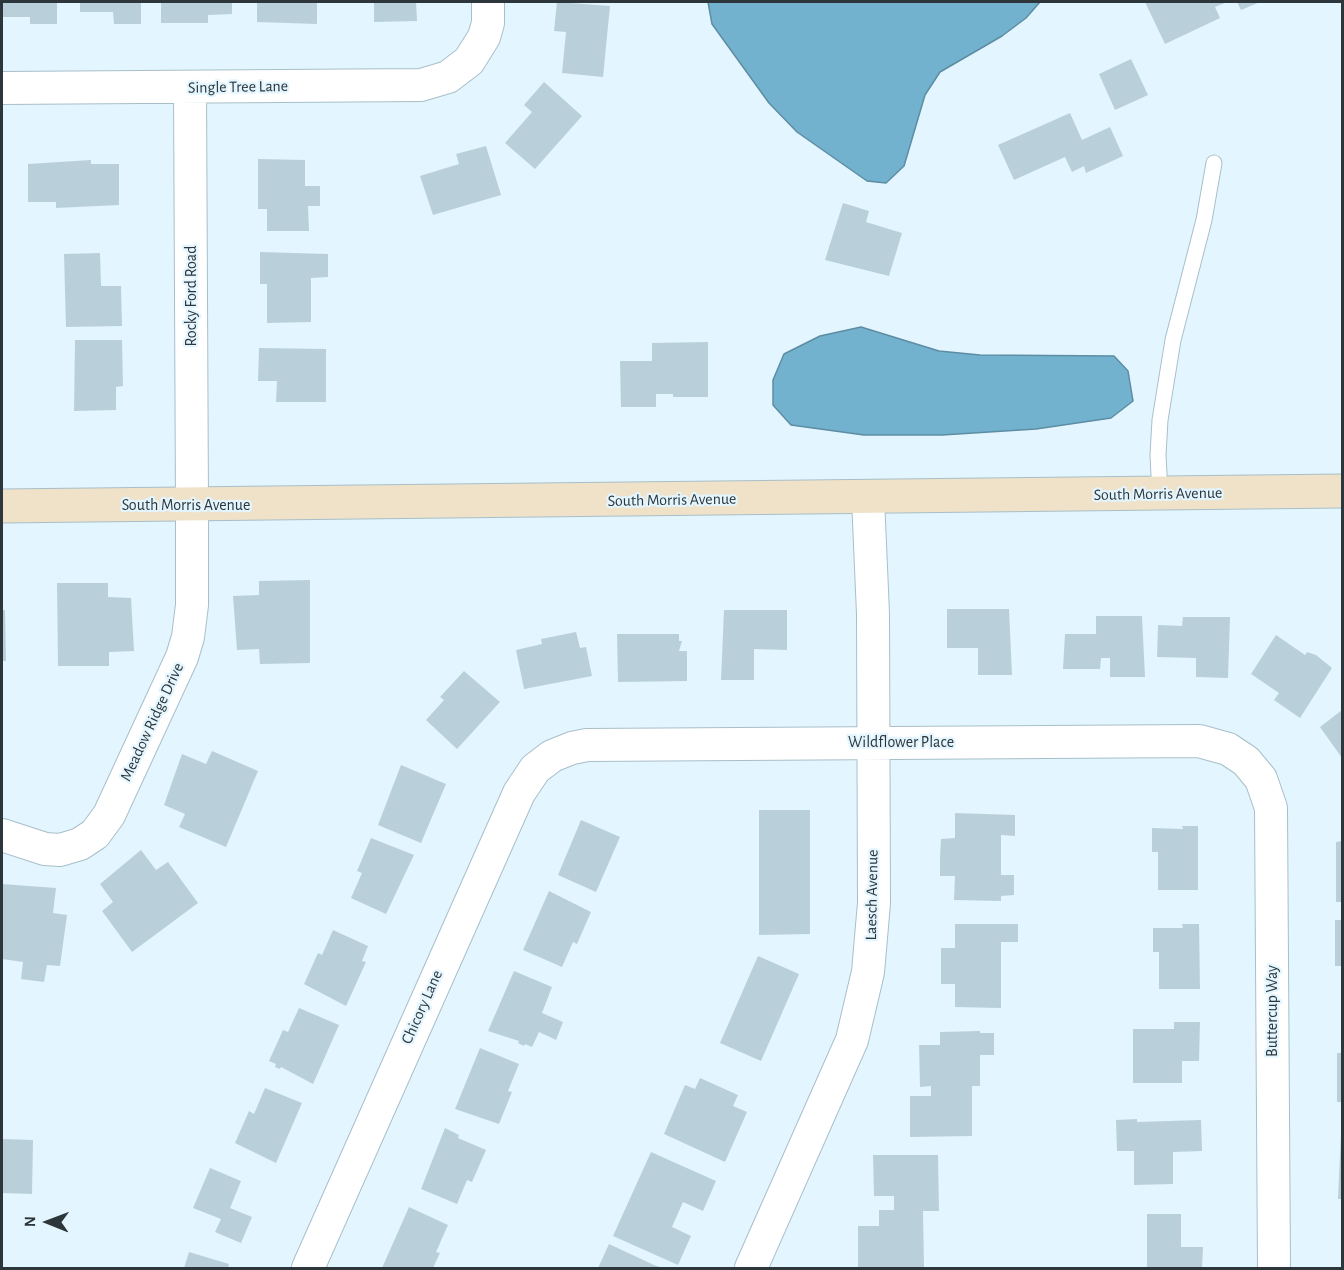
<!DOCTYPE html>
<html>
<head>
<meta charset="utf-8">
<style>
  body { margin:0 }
  #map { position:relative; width:1344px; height:1270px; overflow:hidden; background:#e3f5fe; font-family:"Alegreya Sans",sans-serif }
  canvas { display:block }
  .frame { position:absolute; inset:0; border:3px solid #2d363a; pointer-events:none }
  .north { position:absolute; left:18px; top:1192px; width:60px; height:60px; -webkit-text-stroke:4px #e3f5fe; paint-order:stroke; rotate:271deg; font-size:16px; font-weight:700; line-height:24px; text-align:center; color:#2d363a }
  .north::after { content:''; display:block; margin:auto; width:21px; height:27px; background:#2d363a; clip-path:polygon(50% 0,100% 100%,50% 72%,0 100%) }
</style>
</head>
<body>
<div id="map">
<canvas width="1344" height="1270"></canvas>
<div class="frame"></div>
<div class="north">N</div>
</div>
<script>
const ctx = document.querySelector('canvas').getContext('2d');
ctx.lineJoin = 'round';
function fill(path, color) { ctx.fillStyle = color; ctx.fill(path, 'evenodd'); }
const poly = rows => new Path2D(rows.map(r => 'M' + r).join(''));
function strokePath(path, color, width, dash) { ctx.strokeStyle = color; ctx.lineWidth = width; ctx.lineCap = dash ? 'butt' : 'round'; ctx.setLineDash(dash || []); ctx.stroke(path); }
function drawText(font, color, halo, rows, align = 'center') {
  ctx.font = font + ' "Alegreya Sans",sans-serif'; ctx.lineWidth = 4.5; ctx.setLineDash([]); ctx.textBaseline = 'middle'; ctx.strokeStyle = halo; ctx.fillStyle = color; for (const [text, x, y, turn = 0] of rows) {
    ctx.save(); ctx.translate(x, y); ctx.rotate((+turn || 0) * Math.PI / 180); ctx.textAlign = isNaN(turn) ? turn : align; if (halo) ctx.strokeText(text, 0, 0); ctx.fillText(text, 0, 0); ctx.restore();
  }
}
const water = poly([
  [708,2,1040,2,1026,18,1002,36,940,72,925,95,904,166,886,183,867,181,797,132,769,103,712,24,708,2],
  [861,327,939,351,980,355,1114,356,1128,371,1133,401,1111,418,1036,429,942,435,864,435,791,425,773,405,773,380,784,354,820,336,861,327]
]);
fill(water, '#72b2cf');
strokePath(water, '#5d8da2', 1.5);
fill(poly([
  [2,2,57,2,57,24,30,24,30,17,2,17],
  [80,2,141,2,141,24,114,24,113,12,80,12],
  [161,2,232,2,232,14,208,15,208,23,161,23],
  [257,2,317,2,317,24,257,22],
  [374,2,416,2,417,21,374,22],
  [557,2,610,6,603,77,562,73,566,32,554,31],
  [1145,2,1227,2,1215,7,1220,18,1165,44],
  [1237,2,1260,2,1241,10],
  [1131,59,1148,95,1115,110,1099,74],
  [544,82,582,116,535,169,505,143,532,112,524,105],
  [1070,113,1082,140,1110,127,1123,156,1086,173,1084,166,1072,172,1065,157,1014,180,998,145],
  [486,146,501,195,433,215,420,176,459,164,456,154],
  [258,159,305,160,305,186,320,186,320,206,308,206,309,231,267,231,267,209,258,209],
  [91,160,91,164,119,164,119,205,56,208,56,202,28,202,28,164],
  [843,203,869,211,866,222,902,233,889,276,825,260],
  [260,252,328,254,328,277,311,278,311,322,267,323,267,284,260,284],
  [100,253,101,286,121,286,122,326,66,327,64,254],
  [75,340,122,340,123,386,116,387,116,410,74,411],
  [708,342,708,397,673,397,673,394,656,394,656,407,621,407,620,361,652,361,652,343],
  [259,348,326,349,326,402,276,402,277,381,258,381],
  [310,580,310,663,260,664,259,649,237,650,233,596,259,595,259,581],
  [57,583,108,583,108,597,131,598,134,651,109,652,109,666,58,666],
  [947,609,1009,609,1012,675,978,675,978,648,947,648],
  [2,610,5,610,6,661,2,661],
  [724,610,787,610,787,650,754,649,754,680,721,680],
  [1096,616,1142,616,1145,677,1110,677,1110,658,1101,658,1100,669,1063,669,1065,634,1096,634],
  [1183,617,1230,617,1228,678,1196,677,1196,658,1157,657,1158,625,1182,626],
  [576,632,580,648,586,647,592,676,524,689,516,650,542,644,541,639],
  [617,634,679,634,679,641,682,641,679,651,687,651,687,681,618,682],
  [1276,635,1305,655,1307,652,1316,655,1332,668,1300,718,1274,700,1279,693,1251,674],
  [464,671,500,702,457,749,426,720,444,700,440,697],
  [1342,710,1342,758,1320,727],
  [212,751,258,771,226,847,179,827,185,814,164,805,182,754,206,764],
  [401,765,446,784,421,843,378,825],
  [759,810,810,810,810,934,759,935],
  [955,813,1015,815,1015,836,1001,835,1001,875,1014,875,1014,895,1001,896,1001,901,954,900,955,876,940,876,940,857,941,839,955,838],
  [581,820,620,837,596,892,558,875],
  [1182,826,1198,826,1198,890,1158,890,1158,852,1152,852,1152,828,1183,829],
  [371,838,414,855,386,914,351,898,362,873,357,871],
  [1342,841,1342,902,1336,902,1336,842],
  [141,850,156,870,168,862,198,903,132,952,102,911,113,902,100,884],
  [2,884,56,888,53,913,67,915,60,966,47,965,44,982,21,979,23,962,2,959],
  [549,891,591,912,577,944,573,942,562,967,523,950],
  [1335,920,1342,920,1342,966,1335,966],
  [955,924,1018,924,1018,942,1001,942,1001,1008,955,1007,955,984,941,984,941,948,955,948],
  [1182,924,1199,924,1200,989,1159,989,1159,952,1153,952,1153,928,1183,928],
  [333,930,368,946,362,961,366,962,346,1006,304,984,318,953,322,955],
  [758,956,799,974,761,1061,720,1043],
  [514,971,552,987,542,1013,563,1022,556,1040,539,1032,532,1047,525,1044,524,1046,518,1043,519,1041,488,1031],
  [299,1008,339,1025,313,1084,281,1067,280,1069,275,1067,276,1064,269,1061,283,1030,288,1032],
  [1174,1022,1200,1022,1199,1061,1182,1061,1182,1083,1133,1083,1133,1029,1174,1029],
  [980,1031,980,1033,994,1033,994,1055,980,1055,980,1086,972,1086,972,1136,910,1137,910,1096,931,1096,931,1086,920,1087,919,1045,940,1045,940,1032],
  [480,1048,519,1064,508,1091,512,1092,499,1124,455,1109],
  [1337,1053,1342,1053,1342,1102,1337,1102],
  [700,1078,738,1095,733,1106,747,1112,725,1162,664,1134,685,1085,695,1089],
  [265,1088,302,1103,276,1163,235,1143,249,1111,254,1114],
  [1137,1119,1137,1122,1201,1120,1202,1151,1173,1152,1173,1184,1134,1185,1134,1151,1117,1151,1116,1120],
  [445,1128,459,1135,458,1138,486,1150,472,1182,467,1180,457,1204,421,1189],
  [1341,1134,1342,1134,1342,1199,1338,1199],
  [2,1139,33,1140,32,1194,2,1193],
  [651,1152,716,1181,703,1211,683,1202,672,1227,691,1236,678,1265,613,1236],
  [873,1155,938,1155,939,1211,923,1211,924,1267,858,1268,858,1226,879,1226,879,1210,894,1210,894,1196,874,1196],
  [210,1168,241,1181,230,1208,252,1217,241,1243,215,1232,221,1219,193,1208],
  [409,1207,448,1225,436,1252,440,1253,433,1268,382,1268],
  [1147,1214,1181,1214,1181,1247,1203,1247,1202,1268,1147,1268],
  [609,1244,654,1265,663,1268,598,1268],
  [189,1252,229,1264,228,1268,184,1268]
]), '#b9d0db');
const lane = poly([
  [1160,494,1158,455,1160,420,1173,340,1204,220,1214,163]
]);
const street = poly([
  [2,88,421,85,448,77,469,61,484,37,488,23,488,2],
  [2,835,45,849,60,850,80,844,95,834,109,815,182,657,188,637,192,605,192,505,190,87],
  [308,1268,519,793,535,769,552,756,572,748,587,745,1199,741,1228,749,1246,761,1261,779,1271,808,1274,1268],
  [751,1268,852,1040,868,972,874,903,873,614,868,498]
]);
const secondary = poly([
  [2,506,1342,491]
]);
strokePath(lane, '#a8bfc9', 17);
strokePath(street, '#a8bfc9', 34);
strokePath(secondary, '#a8bfc9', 35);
strokePath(lane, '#fff', 15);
strokePath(street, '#fff', 32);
strokePath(secondary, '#efe2c8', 33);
drawText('16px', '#2d363a', '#e3f5fe', [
  ["Single Tree Lane",238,87,-1],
  ["Rocky Ford Road",191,296,-90],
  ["South Morris Avenue",1158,494,-1],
  ["South Morris Avenue",672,500,-1],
  ["South Morris Avenue",186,505],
  ["Meadow Ridge Drive",152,722,-65],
  ["Wildflower Place",901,742],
  ["Laesch Avenue",872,895,-89],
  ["Chicory Lane",422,1007,-66],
  ["Buttercup Way",1272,1011,-90]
]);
</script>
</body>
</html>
